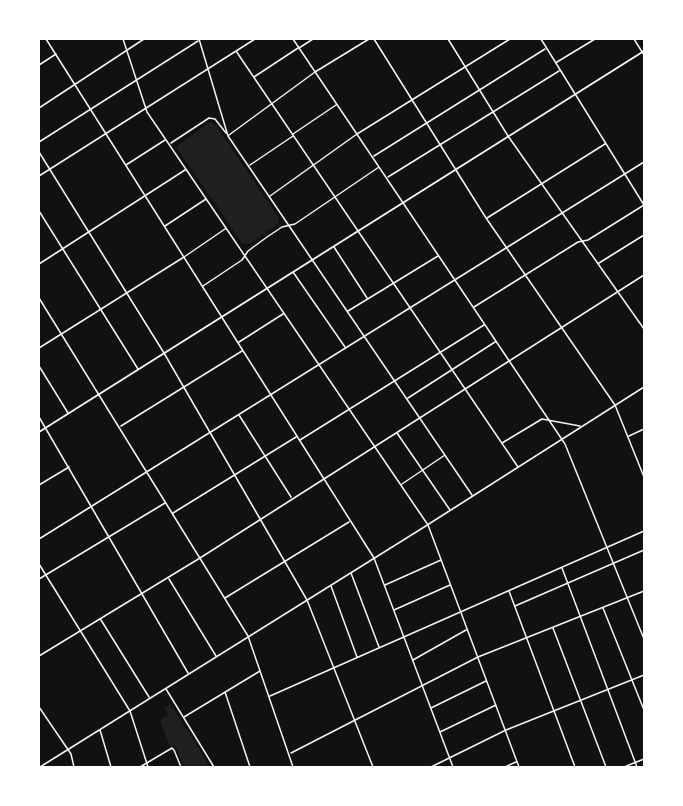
<!DOCTYPE html>
<html>
<head>
<meta charset="utf-8">
<style>
  body { margin:0 }
  #map { position:relative; width:683px; height:806px; overflow:hidden; background:#111; font-family:Jost,sans-serif }
  canvas { display:block }
  .frame { position:absolute; inset:0; border:40px solid #fff; pointer-events:none }
</style>
</head>
<body>
<div id="map">
<canvas width="683" height="806"></canvas>
<div class="frame"></div>
</div>
<script>
const ctx = document.querySelector('canvas').getContext('2d');
ctx.lineJoin = 'round';
function fill(path, color) { ctx.fillStyle = color; ctx.fill(path, 'evenodd'); }
const poly = rows => new Path2D(rows.map(r => 'M' + r).join(''));
function strokePath(path, color, width, dash) { ctx.strokeStyle = color; ctx.lineWidth = width; ctx.lineCap = dash ? 'butt' : 'round'; ctx.setLineDash(dash || []); ctx.stroke(path); }
fill(poly([
  [210,122,214,123,279,218,278,224,249,244,242,243,176,147],
  [170,704,205,758,209,767,184,767,175,745,170,746,160,721,168,715,165,708]
]), '#202020');
strokePath(poly([
  [46,39,374,558,453,767],
  [123,39,147,112,428,525,519,767],
  [199,39,228,136,472,495],
  [293,39,565,444,644,639],
  [374,39,486,218,615,405,644,477],
  [448,39,508,136,644,329],
  [634,39,644,55],
  [299,48,313,39],
  [236,51,518,467],
  [557,62,595,39],
  [39,65,56,54],
  [254,77,298,48],
  [39,108,144,39],
  [293,134,336,105],
  [229,135,315,72,369,39],
  [39,142,198,41],
  [171,143,209,118,215,119,226,133],
  [39,152,164,353,307,600,373,767],
  [374,156,545,49],
  [126,165,165,140],
  [250,165,293,136],
  [39,176,255,39],
  [388,177,559,71],
  [270,196,357,134,510,39],
  [39,211,138,369],
  [487,218,605,144],
  [165,226,206,199],
  [334,247,367,298],
  [599,263,644,235],
  [39,264,185,170],
  [293,272,345,347],
  [203,286,242,260,248,251,267,237,282,227,295,224,379,167],
  [39,298,248,636,293,767],
  [474,307,578,242,588,240,644,205,541,39],
  [348,311,438,256],
  [239,342,283,314],
  [39,348,184,257,225,229],
  [39,366,68,413],
  [408,398,495,342],
  [239,415,291,497],
  [39,417,188,673],
  [121,426,242,351],
  [397,433,450,510],
  [629,436,644,429],
  [300,440,484,325],
  [502,443,542,419,580,426],
  [402,484,445,455],
  [39,485,69,467],
  [173,513,296,437],
  [39,539,644,162],
  [562,568,637,767],
  [351,573,379,647],
  [39,579,165,503],
  [169,579,216,656],
  [385,585,441,560],
  [331,586,357,657],
  [509,591,575,767],
  [225,598,349,522],
  [515,606,644,550],
  [603,608,644,710],
  [394,610,450,585],
  [101,620,149,697],
  [553,628,606,767],
  [39,656,200,558,644,275],
  [413,660,466,630],
  [166,689,214,767],
  [225,692,250,767],
  [270,696,644,531],
  [431,708,486,681],
  [184,717,260,671],
  [100,730,111,767],
  [440,732,496,705],
  [291,753,478,657,644,591],
  [140,767,172,748,174,750,181,767],
  [431,767,506,730,644,675],
  [505,767,516,762],
  [624,767,644,759]
]), '#f5f5f5', 1.5);
strokePath(poly([
  [39,564,130,711,148,767],
  [39,707,71,754,74,767],
  [40,767,421,529,644,387]
]), '#f5f5f5', 1.5);
strokePath(poly([
  [39,432,644,51]
]), '#f5f5f5', 2);
</script>
</body>
</html>
